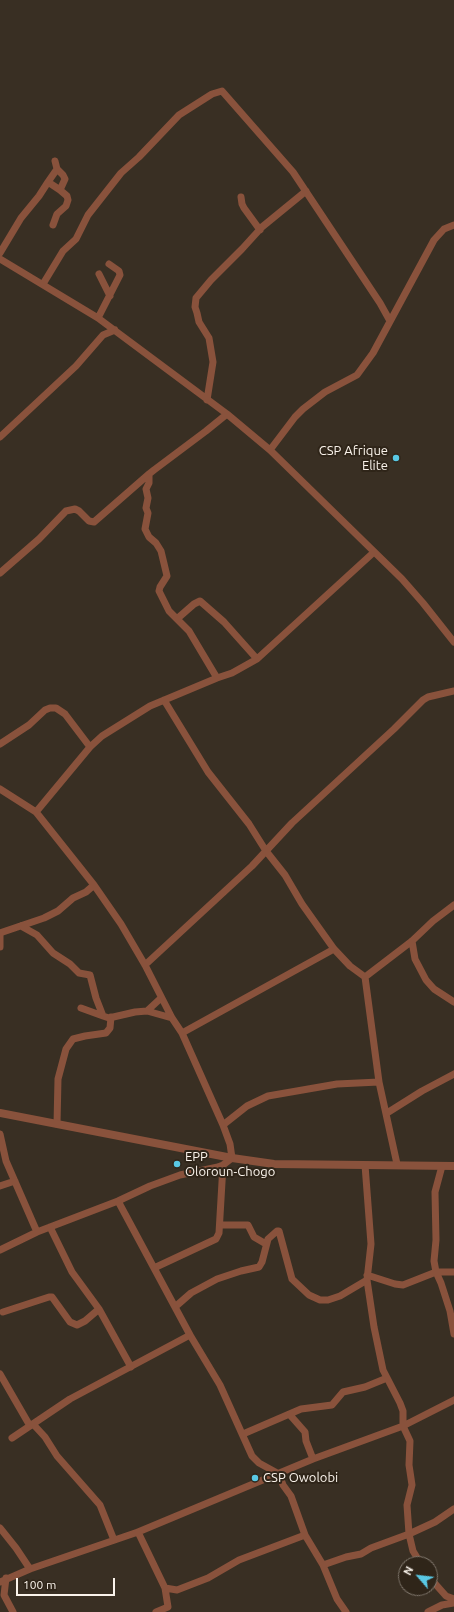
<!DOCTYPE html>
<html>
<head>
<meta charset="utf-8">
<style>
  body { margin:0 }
  #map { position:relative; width:454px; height:1612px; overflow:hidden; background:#392f23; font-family:Ubuntu,sans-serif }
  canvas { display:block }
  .north { position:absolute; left:398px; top:1556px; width:40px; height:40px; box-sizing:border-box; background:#2f2519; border:1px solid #80776d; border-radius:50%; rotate:298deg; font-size:11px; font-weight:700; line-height:16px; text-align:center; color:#faf3eb }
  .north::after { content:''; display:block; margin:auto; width:14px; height:18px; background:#59c8e4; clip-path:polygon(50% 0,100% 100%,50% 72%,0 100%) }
  .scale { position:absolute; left:16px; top:1578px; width:99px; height:18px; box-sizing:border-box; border:2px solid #faf3eb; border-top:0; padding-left:5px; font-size:12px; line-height:14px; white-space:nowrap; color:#faf3eb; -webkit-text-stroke:3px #2f2519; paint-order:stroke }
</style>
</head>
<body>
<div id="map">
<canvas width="454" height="1612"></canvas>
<div class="north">N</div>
<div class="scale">100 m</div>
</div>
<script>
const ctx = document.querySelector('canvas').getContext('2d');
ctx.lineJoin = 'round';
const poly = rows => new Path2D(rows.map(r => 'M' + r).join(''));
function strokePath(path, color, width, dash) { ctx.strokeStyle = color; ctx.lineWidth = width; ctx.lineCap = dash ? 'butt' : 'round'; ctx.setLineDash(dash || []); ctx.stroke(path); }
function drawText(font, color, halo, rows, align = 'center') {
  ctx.font = font + ' Ubuntu,sans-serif'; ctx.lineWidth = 4; ctx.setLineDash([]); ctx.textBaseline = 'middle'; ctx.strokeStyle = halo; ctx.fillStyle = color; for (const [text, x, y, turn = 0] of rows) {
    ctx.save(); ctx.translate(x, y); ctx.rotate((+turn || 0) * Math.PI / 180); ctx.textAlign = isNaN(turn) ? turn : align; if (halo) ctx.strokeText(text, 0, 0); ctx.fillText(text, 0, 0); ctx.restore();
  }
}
strokePath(poly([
  [57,169,63,175,65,179,60,190],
  [48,182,57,169,55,161],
  [241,197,242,204,244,208,260,230],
  [0,253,21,218,39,196,48,182,60,190,67,196,68,200,66,206,57,214,53,225],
  [0,259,98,318,227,414,270,450,402,579,423,603,454,642],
  [99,274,110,296],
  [43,284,63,251,76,239,88,215,121,173,139,157,179,115,212,94,222,91,293,172,380,303,390,321],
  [98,318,120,275,119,271,109,264],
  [207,400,213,362,209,338,199,322,197,313,195,307,196,298,211,280,242,249,262,227,306,191],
  [0,437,76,366,103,335,115,330],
  [270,450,295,417,303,409,325,392,357,375,373,353,434,240,444,229,454,225],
  [0,573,39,539,66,511,75,509,79,511,89,521,94,522,149,474],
  [178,618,194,604,200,601,224,622,257,659],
  [217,678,189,631,169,611,159,591,160,587,167,576,161,551,156,543,149,537,145,529,148,513,146,508,148,498,146,489,149,483,149,474,154,470,206,431,227,414],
  [164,700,208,772,249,824,266,851,285,875,302,904,334,949,350,966,365,977,379,1082,397,1164],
  [0,744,29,725,45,710,50,708,56,708,65,714,90,747],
  [0,789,36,812,94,885,121,924,145,965,172,1018,182,1033,223,1125,230,1144,232,1158,223,1165,218,1167,180,1175,150,1186,118,1201,37,1232,0,1250],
  [36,812,90,747,102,736,150,706,217,678,232,673,257,659,374,552],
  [21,926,37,935,53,953,70,964,79,973,90,975,96,998,103,1016,109,1018,135,1012,147,1011,161,998],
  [0,933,44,918,58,911,73,898,86,892,94,885],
  [412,941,415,959,426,980,434,989,454,1002],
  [0,947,0,933],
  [145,965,252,866,292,823,394,729,423,700,428,697,454,691],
  [365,977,412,941,433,921,454,905],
  [81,1008,103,1016],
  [147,1011,172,1018],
  [182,1033,334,949],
  [387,1113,422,1091,454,1074],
  [57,1124,58,1079,66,1049,73,1039,85,1036,106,1033,110,1028,111,1017],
  [223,1125,247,1106,268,1096,337,1084,379,1082],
  [0,1134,6,1161,37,1232],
  [365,1165,371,1244,367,1280,374,1327,383,1370,400,1403,403,1411,403,1426,410,1441,409,1465,412,1485,407,1505,409,1534,413,1551,421,1564],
  [442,1166,435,1192,436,1240,434,1261,436,1272,441,1283,450,1311,454,1334],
  [0,1186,15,1181],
  [118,1201,190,1335,220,1385,252,1456,259,1463,279,1474,283,1485,291,1496,305,1535,323,1565,337,1599,346,1612],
  [220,1225,248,1225,254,1237,266,1244],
  [50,1227,72,1272,99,1309,131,1367],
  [154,1268,216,1239,219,1233,223,1165],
  [367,1275,395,1284,403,1285,436,1272,454,1272],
  [175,1307,191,1293,217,1279,241,1271,259,1267,262,1262,268,1239,277,1231,279,1231,292,1279,309,1295,320,1300,328,1300,340,1296,367,1280],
  [3,1312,49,1297,52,1297,70,1322,77,1325,85,1321,99,1309],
  [0,1374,30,1426],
  [290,1415,305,1432,306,1441,313,1459],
  [33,1424,45,1437,57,1456,100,1505,114,1540],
  [243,1434,301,1409,332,1405,343,1392,365,1387,387,1378],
  [12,1438,70,1399,190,1335],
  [0,1528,16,1548,30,1569],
  [138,1532,165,1588],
  [323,1565,346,1557,361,1554,371,1548,409,1534,435,1522,454,1509],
  [6,1578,4,1595,13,1612],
  [430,1578,446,1596,454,1599],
  [0,1582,30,1569,138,1532,313,1459,403,1426,454,1400],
  [156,1612,168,1607,165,1588,177,1590,208,1578,239,1560,305,1535],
  [428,1612,442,1605,454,1603]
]), '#89523c', 7);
strokePath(poly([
  [0,1113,232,1158,274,1164,454,1166]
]), '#89523c', 8);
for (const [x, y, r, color] of [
  [396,458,4,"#59c8e4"],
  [177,1164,4,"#59c8e4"],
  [255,1478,4,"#59c8e4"]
]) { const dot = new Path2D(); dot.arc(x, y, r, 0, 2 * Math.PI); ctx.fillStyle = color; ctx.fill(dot); strokePath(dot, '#2f2519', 1.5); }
drawText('13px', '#faf3eb', '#2f2519', [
  ["CSP Afrique",388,451,"right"],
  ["Elite",388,466,"right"],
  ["EPP",185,1157],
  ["Oloroun-Chogo",185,1172],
  ["CSP Owolobi",263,1478]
], 'left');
</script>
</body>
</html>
